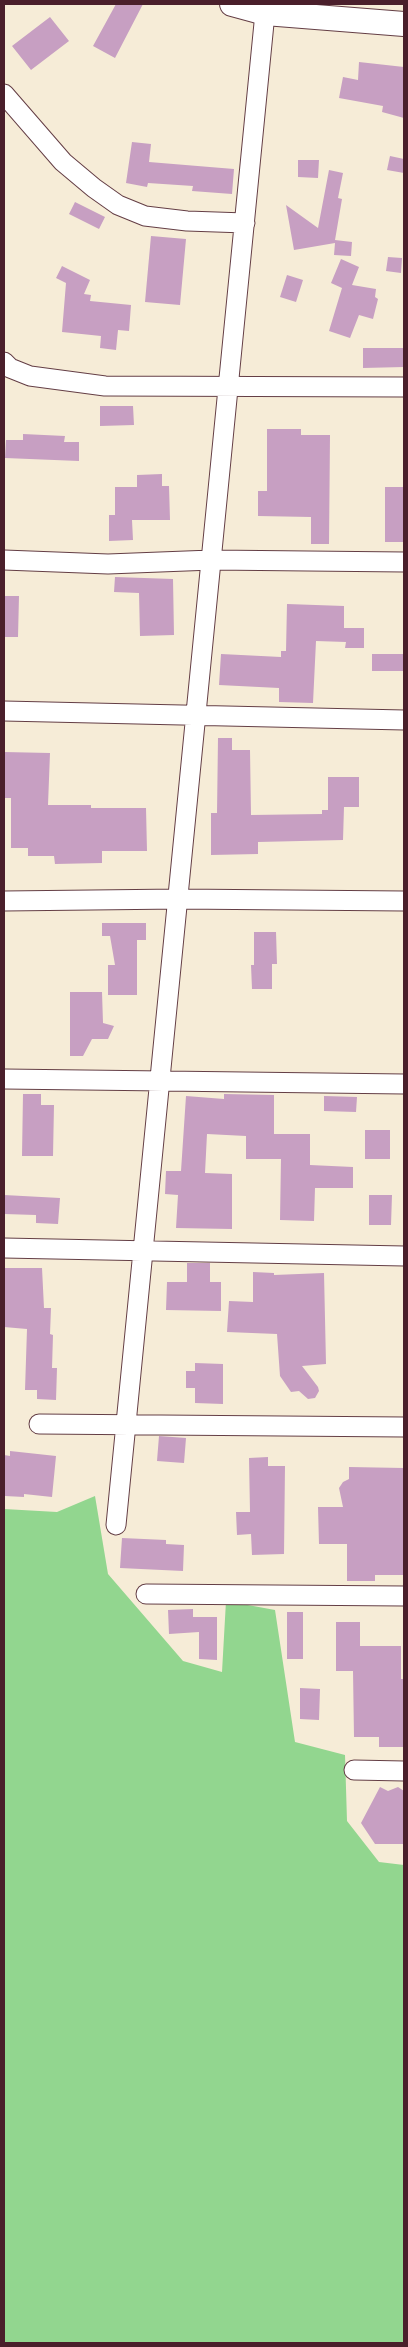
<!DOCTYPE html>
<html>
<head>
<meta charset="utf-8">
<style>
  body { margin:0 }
  #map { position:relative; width:408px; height:2347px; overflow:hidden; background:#f6ecd7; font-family:"Old Standard TT",serif }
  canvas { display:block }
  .frame { position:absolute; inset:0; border:5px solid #4a1f2b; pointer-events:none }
</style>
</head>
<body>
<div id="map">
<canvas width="408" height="2347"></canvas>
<div class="frame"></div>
</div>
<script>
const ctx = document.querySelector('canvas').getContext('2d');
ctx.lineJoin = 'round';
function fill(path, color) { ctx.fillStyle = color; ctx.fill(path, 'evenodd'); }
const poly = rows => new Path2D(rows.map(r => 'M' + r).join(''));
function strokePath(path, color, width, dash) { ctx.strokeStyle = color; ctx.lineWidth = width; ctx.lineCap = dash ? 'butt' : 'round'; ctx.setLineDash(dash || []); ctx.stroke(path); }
fill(poly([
  [95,1496,108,1574,183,1661,222,1672,226,1601,275,1610,295,1742,345,1755,347,1821,379,1862,404,1865,404,2343,4,2343,4,1509,57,1512]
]), '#92d68f');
fill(poly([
  [116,4,143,4,115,58,93,46],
  [50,17,69,41,31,70,12,46],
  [359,62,404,67,404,118,382,112,383,106,339,98,343,77,358,80],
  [132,142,151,144,149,162,234,169,232,194,192,191,193,186,148,183,147,187,126,183],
  [390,156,404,159,404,173,387,170],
  [298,160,319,160,318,178,298,177],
  [329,170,343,173,338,198,342,199,335,240,352,242,351,256,334,255,335,243,294,250,286,205,318,228],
  [75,202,105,217,99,229,69,214],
  [151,236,186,239,180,305,145,302],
  [388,257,402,258,401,273,386,271],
  [341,259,359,267,352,285,376,289,375,297,378,299,373,319,359,315,350,338,329,331,342,288,331,283],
  [62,266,90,280,84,294,91,295,90,301,131,305,129,331,118,330,116,350,100,348,101,336,62,332,66,283,56,278],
  [287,275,303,280,296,302,280,297],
  [363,348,404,348,404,367,363,368],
  [100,406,133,406,134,425,100,426],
  [267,429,301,429,301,435,330,435,329,544,311,544,311,517,258,516,258,491,267,491],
  [23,434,65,436,64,442,79,442,79,461,5,458,6,440,23,440],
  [162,474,162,486,169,486,170,520,132,520,133,540,109,541,109,515,115,515,115,487,137,487,137,475],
  [385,487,404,487,404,542,385,542],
  [115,577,173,579,174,635,140,636,139,593,114,592],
  [4,596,19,596,18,637,4,637],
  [287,604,344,606,344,628,364,628,364,648,345,648,346,642,316,641,313,703,279,702,279,688,219,685,221,654,281,657,281,651,286,651],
  [372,654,404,654,404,671,372,671],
  [218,738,232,738,232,750,250,750,251,815,322,814,322,810,328,810,328,777,359,777,359,807,344,807,343,840,258,842,258,854,211,855,211,813,217,813],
  [4,752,50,753,48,805,91,805,91,808,146,808,147,851,102,851,102,863,55,864,54,856,28,856,28,848,11,848,11,798,4,798],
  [102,923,146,923,146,940,137,940,137,995,108,995,108,965,115,965,110,936,102,936],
  [254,932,276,932,277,964,272,964,272,989,252,989,251,965,254,965],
  [70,992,102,992,103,1023,114,1026,108,1039,92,1039,83,1056,70,1056],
  [23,1094,41,1094,41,1105,54,1105,53,1156,22,1156],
  [224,1094,274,1095,274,1134,310,1134,310,1165,353,1167,353,1188,315,1188,314,1221,280,1220,281,1159,246,1159,246,1136,207,1134,205,1173,232,1174,232,1229,176,1228,178,1195,165,1194,166,1171,181,1171,186,1096,224,1099],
  [324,1096,357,1097,356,1112,324,1111],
  [365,1130,390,1130,390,1159,365,1159],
  [4,1195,60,1198,58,1224,36,1223,36,1215,4,1214],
  [369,1195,392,1195,391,1225,369,1225],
  [187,1263,210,1263,210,1282,221,1282,221,1311,166,1310,167,1282,187,1282],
  [4,1268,42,1268,44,1308,51,1308,50,1334,53,1335,52,1368,57,1368,56,1400,37,1399,37,1390,25,1390,27,1329,4,1327],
  [253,1272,274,1273,274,1275,324,1273,326,1364,302,1366,318,1387,319,1391,315,1398,308,1399,299,1391,291,1392,280,1376,277,1334,227,1332,229,1301,253,1302],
  [195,1363,223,1364,223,1404,195,1403,195,1388,186,1388,186,1371,195,1371],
  [159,1436,186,1438,184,1463,157,1461],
  [10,1451,56,1456,52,1497,24,1494,24,1497,5,1496,4,1455,10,1456],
  [268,1457,268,1466,285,1466,284,1554,252,1555,251,1534,237,1535,236,1512,250,1512,249,1458],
  [349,1467,404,1468,404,1575,375,1575,375,1581,347,1581,347,1544,319,1544,318,1507,343,1507,339,1488,343,1482,349,1479],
  [122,1538,166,1540,166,1544,184,1545,183,1571,120,1568],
  [193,1609,193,1617,217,1617,217,1660,199,1659,199,1632,169,1634,168,1610],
  [287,1612,303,1612,303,1659,287,1659],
  [336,1622,360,1622,360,1646,401,1646,401,1679,404,1679,404,1747,379,1747,379,1737,354,1737,353,1671,336,1671],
  [300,1688,320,1689,319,1720,300,1719],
  [380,1787,388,1791,398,1787,404,1791,404,1844,375,1844,361,1823]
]), '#c79fc2');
const minor = poly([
  [4,94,63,162,94,188,118,205,145,216,187,221,245,223],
  [4,362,10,368,30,376,105,386,404,387],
  [4,560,108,564,212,560,404,562],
  [4,711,404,720],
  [4,901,179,899,404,901],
  [4,1079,404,1084],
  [4,1248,404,1256],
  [39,1424,404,1427],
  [116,1525,265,13],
  [146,1594,404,1596],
  [354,1770,404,1771]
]);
const tertiary = poly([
  [232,4,265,13,404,24]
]);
strokePath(minor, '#643e45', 21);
strokePath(tertiary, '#643e45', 26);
strokePath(minor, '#fff', 19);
strokePath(tertiary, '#fff', 24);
</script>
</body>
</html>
